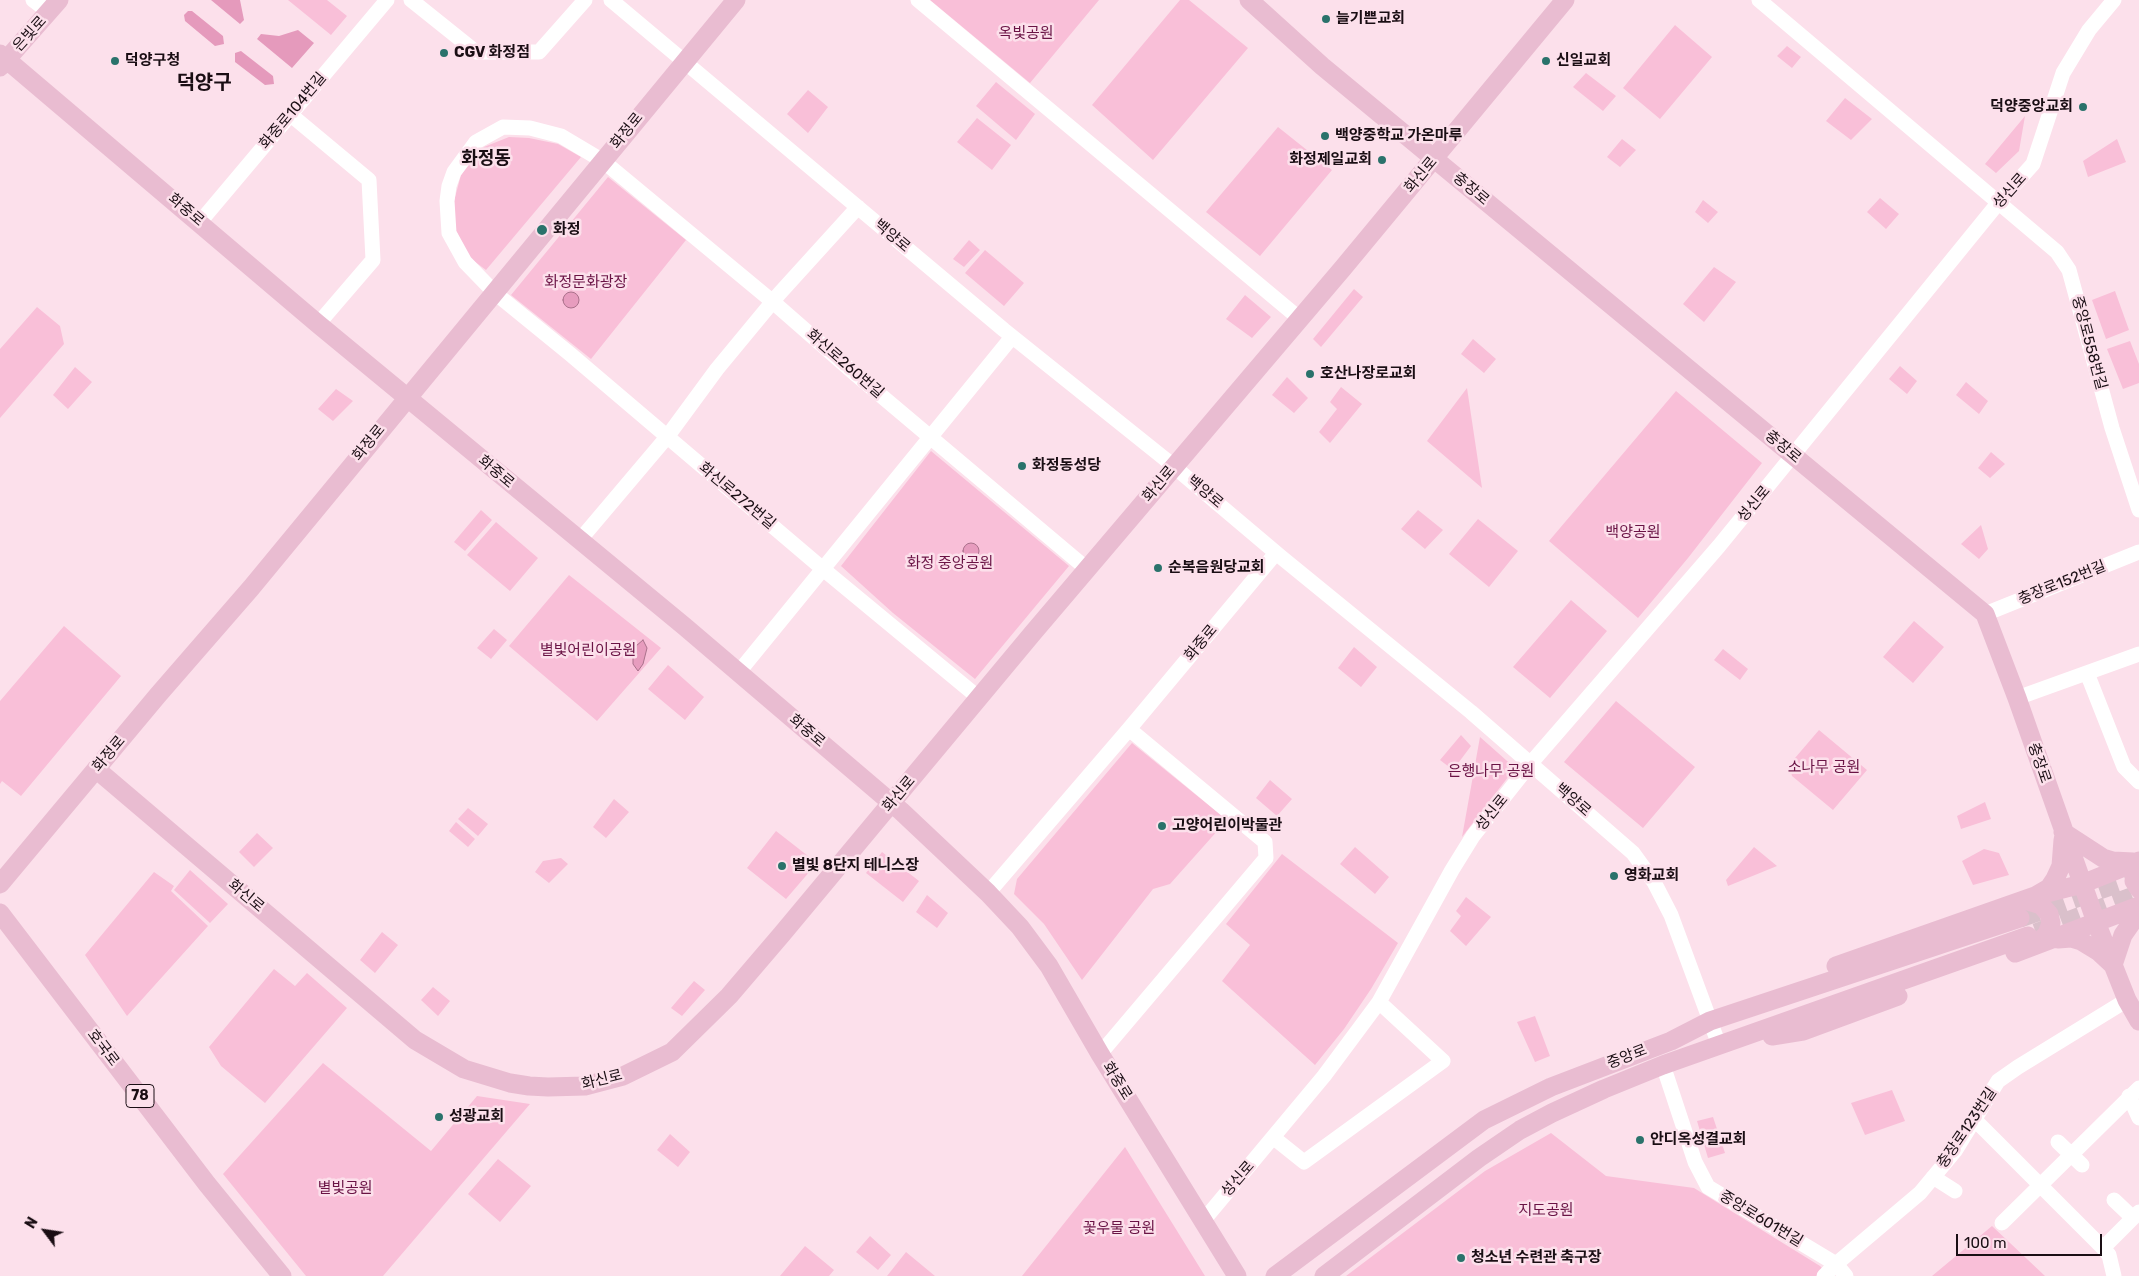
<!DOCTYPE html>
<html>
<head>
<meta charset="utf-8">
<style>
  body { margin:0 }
  #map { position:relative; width:2139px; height:1276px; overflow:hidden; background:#fce0eb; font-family:Rubik,sans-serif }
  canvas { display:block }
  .north { position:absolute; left:20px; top:1206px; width:50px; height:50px; -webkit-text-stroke:4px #fce0eb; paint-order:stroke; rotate:301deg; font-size:14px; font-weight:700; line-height:20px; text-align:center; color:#1a0e14 }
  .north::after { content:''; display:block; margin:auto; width:18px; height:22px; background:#1a0e14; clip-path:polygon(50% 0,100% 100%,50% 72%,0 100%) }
  .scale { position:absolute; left:1956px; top:1234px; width:146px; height:22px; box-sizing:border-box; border:2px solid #1a0e14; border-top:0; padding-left:6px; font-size:15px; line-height:18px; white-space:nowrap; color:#1a0e14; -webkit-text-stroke:4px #fce0eb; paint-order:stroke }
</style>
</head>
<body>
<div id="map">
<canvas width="2139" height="1276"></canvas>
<div class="north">N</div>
<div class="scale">100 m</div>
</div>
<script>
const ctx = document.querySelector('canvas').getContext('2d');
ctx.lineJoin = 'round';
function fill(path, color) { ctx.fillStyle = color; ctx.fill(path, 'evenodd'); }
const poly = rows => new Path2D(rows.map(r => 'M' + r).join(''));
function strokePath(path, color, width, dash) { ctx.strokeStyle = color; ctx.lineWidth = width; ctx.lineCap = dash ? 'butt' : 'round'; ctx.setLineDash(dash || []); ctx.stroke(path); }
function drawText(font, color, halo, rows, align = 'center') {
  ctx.font = font + ' Rubik,"Noto Sans KR",sans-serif'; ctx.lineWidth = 5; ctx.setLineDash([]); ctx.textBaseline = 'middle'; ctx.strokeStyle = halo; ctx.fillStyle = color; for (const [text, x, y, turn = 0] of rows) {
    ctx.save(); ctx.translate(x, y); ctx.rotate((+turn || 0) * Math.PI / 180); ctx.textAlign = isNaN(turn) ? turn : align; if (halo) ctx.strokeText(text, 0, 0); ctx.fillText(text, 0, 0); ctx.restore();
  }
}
fill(poly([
  [288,0,327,0,347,16,331,35],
  [930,0,1099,0,1030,83],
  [1180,0,1189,0,1248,48,1153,160,1092,105],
  [1675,25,1712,57,1660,119,1623,88],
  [1787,46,1801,57,1792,68,1777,56],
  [1586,73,1616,96,1603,111,1573,87],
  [996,82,1035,114,1016,140,976,106],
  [808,90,828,107,808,133,787,114],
  [1845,98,1872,119,1851,140,1826,121],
  [2025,116,2019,151,1996,173,1985,164],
  [977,118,1011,145,992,170,957,142],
  [1278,127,1332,170,1260,256,1206,212],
  [509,137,529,138,558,144,581,157,486,270,470,258,455,229,454,201,461,175,472,161,484,147],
  [1622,139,1636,150,1620,167,1607,157],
  [2117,139,2126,162,2088,177,2083,161],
  [608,177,686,240,591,359,511,295],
  [1880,198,1899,214,1886,229,1867,212],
  [1703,200,1718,212,1708,223,1695,212],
  [969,240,980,250,964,267,953,259],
  [985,250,1024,283,1004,306,965,273],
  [1714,267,1736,282,1704,322,1683,304],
  [1354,289,1363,297,1321,347,1313,339],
  [2115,291,2129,330,2106,339,2092,300],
  [1245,295,1271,317,1252,338,1226,319],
  [37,307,60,326,64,344,0,418,0,349],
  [1473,339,1496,359,1484,373,1461,354],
  [2130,341,2139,364,2139,383,2123,389,2107,349],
  [1900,366,1917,381,1907,394,1889,379],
  [75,367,92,382,68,409,53,395],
  [1287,377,1308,398,1294,413,1272,395],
  [1966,382,1988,401,1979,414,1956,395],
  [1341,387,1362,404,1330,443,1319,432,1337,409,1330,402],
  [1467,388,1482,488,1427,441],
  [336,389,353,401,333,421,318,409],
  [1676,391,1762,463,1688,558,1638,618,1549,541],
  [931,451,1069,566,975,679,893,613,841,566],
  [1991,452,2005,464,1990,478,1978,468],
  [481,510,492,520,465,551,454,542],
  [1418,510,1443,530,1425,549,1401,529],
  [1478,519,1518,551,1489,587,1449,554],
  [496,522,538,558,510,591,467,555],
  [1981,525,1988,549,1979,559,1961,544],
  [569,575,661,648,597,721,509,646],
  [1571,600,1607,631,1550,698,1513,667],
  [1914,621,1944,647,1913,683,1883,657],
  [64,626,121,676,21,796,2,781,0,784,0,701],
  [494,629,507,640,491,659,477,648],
  [1354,647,1377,667,1361,687,1338,668],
  [1723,649,1748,669,1740,680,1714,660],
  [668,665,704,697,685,720,648,689],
  [1616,701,1695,767,1643,828,1564,762],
  [1819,730,1867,770,1833,810,1792,776,1789,765],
  [1461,735,1471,746,1453,770,1440,760],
  [1480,737,1515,768,1462,837],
  [1132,743,1227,820,1170,884,1153,889,1082,980,1044,924,1014,894,1017,879],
  [1270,780,1292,799,1277,816,1256,798],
  [614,799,629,812,606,838,593,827],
  [1985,802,1991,819,1961,829,1957,816],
  [468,808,488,824,478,836,458,819],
  [456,822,475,839,468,847,449,831],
  [776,831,817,863,786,899,747,868],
  [257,833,273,848,254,867,239,852],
  [1355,847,1389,877,1375,894,1340,864],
  [1754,847,1777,866,1728,886,1726,880],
  [1984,849,1999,853,2009,875,1973,885,1962,861],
  [882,852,919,881,903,902,866,873],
  [1282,854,1398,943,1371,989,1344,1029,1315,1065,1222,981,1250,945,1226,924],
  [561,858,568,864,549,883,535,872,543,861],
  [190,870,228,904,210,923,174,890],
  [154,872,174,886,171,891,208,926,127,1016,85,955],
  [927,895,948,913,937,928,916,912],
  [1466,897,1491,917,1466,946,1450,931,1461,916,1456,911],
  [382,932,398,945,375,973,360,960],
  [274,969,295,986,307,973,347,1008,265,1103,221,1066,209,1047],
  [694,981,705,990,682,1016,671,1008],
  [433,987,450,1001,438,1016,421,1000],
  [1535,1016,1550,1056,1535,1062,1517,1022],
  [323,1063,431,1151,477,1096,530,1104,383,1276,306,1276,223,1174],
  [1892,1090,1905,1121,1865,1135,1851,1103],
  [1713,1117,1725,1153,1708,1158,1697,1121],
  [1551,1133,1606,1176,1694,1188,1820,1266,1830,1276,1346,1276,1485,1171],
  [670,1134,690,1152,678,1167,657,1150],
  [1125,1147,1205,1276,1022,1276],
  [498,1159,531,1186,500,1222,468,1194],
  [1992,1226,2045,1276,1932,1276],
  [870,1236,891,1255,878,1270,856,1252],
  [805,1246,834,1270,829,1276,780,1276],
  [906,1252,935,1276,887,1276]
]), '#f9bfd8');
fill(poly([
  [211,0,240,0,244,20,240,24],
  [188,11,192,11,223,36,224,44,215,46,185,21,184,15],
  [298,30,314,43,292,68,257,39,261,34,279,36],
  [241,51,273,76,274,84,265,85,235,62,235,53]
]), '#e59abc');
const water = poly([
  '563 300a8 8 0 1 1 16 0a8 8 0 1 1-16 0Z',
  '963 551a8 8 0 1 1 16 0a8 8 0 1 1-16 0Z',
  [643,640,647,648,643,664,638,671,633,664,633,654,636,646,643,640]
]);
fill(water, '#e79cbe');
strokePath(water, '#aa718b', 1);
strokePath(poly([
  [2020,918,2139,876],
  [2036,933,2139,894]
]), '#dac0cb', 19, [19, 9]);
strokePath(poly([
  [33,0,49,12],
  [411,0,476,52,539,52,585,0],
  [611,0,1004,330,1165,459,1281,557,1471,712,1633,853,1654,882,1671,915,1719,1045],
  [918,0,1300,319],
  [1759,0,2057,252,2069,270,2112,428,2139,510],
  [291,115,369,180,373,260,318,324],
  [200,222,387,0],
  [579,541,667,437,717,369,779,294,858,207],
  [1985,614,2139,552],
  [738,673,1012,337],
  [2087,673,2124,767,2139,782],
  [979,698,823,569,570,354,495,293,465,262,449,233,447,201,449,186,454,172,476,142,503,127,530,128,561,136,603,161,773,302,853,372,1087,569],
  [2017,698,2139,654],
  [988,893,1129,729,1276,553],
  [1100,1054,1266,858,1265,842,1129,729],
  [1663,1065,1695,1162,1708,1187,1836,1264,1846,1276],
  [2129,1096,2139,1118],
  [1975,1120,2103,1248,2109,1255,2114,1276],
  [1274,1138,1304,1162,1443,1061,1379,1002],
  [2058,1142,2082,1165],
  [1933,1177,1955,1191],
  [2114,1200,2133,1218],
  [1203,1221,1324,1076,1379,1002,1452,870,1473,836,1531,763,1719,546,1999,202,2033,164,2063,73,2089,30,2114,0],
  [2002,1223,2139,1088],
  [2103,1248,2139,1212],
  [1824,1276,1836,1264,1920,1193,1955,1151,1998,1081,2018,1067,2127,1000]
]), '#fff', 15);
strokePath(poly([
  [1249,0,1322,66,1985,614,2017,698,2096,922,2127,1000,2139,1021],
  [0,54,318,324,684,626,901,811,988,893,1020,927,1049,966,1100,1054,1237,1276],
  [0,67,59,0],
  [96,769,415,1040,464,1069,510,1083,529,1086,548,1087,585,1086,623,1076,672,1052,729,996,782,934,1032,634,1343,268,1565,0],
  [2063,832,2103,858,2113,861,2133,862],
  [2139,866,2136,869,2134,881,2139,889],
  [0,884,158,695,251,588,736,0],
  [2037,895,2049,888,2055,879,2061,866,2063,840],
  [2024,900,2041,905,2049,914,2051,923,2047,934,2036,945],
  [0,913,207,1184,282,1276],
  [2058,939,2071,938,2081,941,2099,952,2113,965,2123,935,2139,912],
  [2015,953,2139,906],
  [1836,966,2035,896,2082,884,2139,861],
  [1772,1036,1803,1031,1898,996],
  [1275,1276,1484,1120,1551,1087,1671,1041,1710,1021,2020,918],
  [1324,1276,1479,1158,1520,1130,1552,1113,1604,1089,1663,1065,2028,936]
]), '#e9bcd1', 19);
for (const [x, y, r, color] of [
  [1326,19,5,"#2a726b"],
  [444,53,5,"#2a726b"],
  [115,61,5,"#2a726b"],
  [1546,61,5,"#2a726b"],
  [2083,107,5,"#2a726b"],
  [1325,136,5,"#2a726b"],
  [1382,160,5,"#2a726b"],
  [542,230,6,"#2a726b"],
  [1310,374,5,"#2a726b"],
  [1022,466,5,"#2a726b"],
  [1158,568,5,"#2a726b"],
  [1162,826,5,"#2a726b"],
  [782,866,5,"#2a726b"],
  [1614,876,5,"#2a726b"],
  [439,1117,5,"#2a726b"],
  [1640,1140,5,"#2a726b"],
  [1461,1258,5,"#2a726b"]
]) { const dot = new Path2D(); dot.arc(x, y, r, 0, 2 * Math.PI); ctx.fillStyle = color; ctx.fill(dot); strokePath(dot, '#fce0eb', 2); }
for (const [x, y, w] of [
  [140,1096,28]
]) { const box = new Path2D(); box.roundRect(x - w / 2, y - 11.5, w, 23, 4); ctx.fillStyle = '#fce0eb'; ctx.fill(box); strokePath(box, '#1a0e14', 1); }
drawText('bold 14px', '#1a0e14', null, [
  ["78",140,1096]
]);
drawText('bold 15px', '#1a0e14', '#fce0eb', [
  ["늘기쁜교회",1336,19],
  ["CGV 화정점",454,53],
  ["덕양구청",125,61],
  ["신일교회",1556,61],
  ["덕양중앙교회",2073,107,"right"],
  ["백양중학교 가온마루",1335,136],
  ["화정제일교회",1372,160,"right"],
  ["화정",553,230],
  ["호산나장로교회",1320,374],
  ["화정동성당",1032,466],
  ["순복음원당교회",1168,568],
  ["고양어린이박물관",1172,826],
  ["별빛 8단지 테니스장",792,866],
  ["영화교회",1624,876],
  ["성광교회",449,1117],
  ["안디옥성결교회",1650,1140],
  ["청소년 수련관 축구장",1471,1258]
], 'left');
drawText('15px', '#1a0e14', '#fce0eb', [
  ["은빛로",30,34,-48],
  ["화중로104번길",293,111,-50],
  ["화정로",627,131,-51],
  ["화신로",1421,175,-50],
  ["충장로",1471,189,40],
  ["성신로",2010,191,-48],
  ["화중로",186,210,40],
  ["백양로",892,236,40],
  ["중앙로558번길",2089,343,75],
  ["화신로260번길",845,364,41],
  ["화정로",369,443,-51],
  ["충장로",1783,447,40],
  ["화중로",496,472,40],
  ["화신로",1159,484,-50],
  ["백양로",1205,492,40],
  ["화신로272번길",737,496,40],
  ["성신로",1754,504,-50],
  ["충장로152번길",2062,583,-22],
  ["화중로",1201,643,-50],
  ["화중로",807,731,40],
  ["화정로",109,754,-50],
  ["충장로",2039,763,71],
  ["화신로",899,794,-50],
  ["백양로",1573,800,41],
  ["성신로",1492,813,-51],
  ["화신로",246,896,40],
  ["호국로",103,1048,53],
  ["중앙로",1627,1057,-21],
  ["화신로",602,1080,-14],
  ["화중로",1117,1081,58],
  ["충장로123번길",1967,1128,-56],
  ["성신로",1238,1179,-49],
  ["중앙로601번길",1761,1219,31]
]);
drawText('15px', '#6a1345', '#fce0eb', [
  ["옥빛공원",1026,34],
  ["화정문화광장",586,283],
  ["백양공원",1633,533],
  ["화정 중앙공원",950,564],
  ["별빛어린이공원",588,651],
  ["소나무 공원",1824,768],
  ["은행나무 공원",1491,772],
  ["별빛공원",345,1189],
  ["지도공원",1546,1211],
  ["꽃우물 공원",1119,1229]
]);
drawText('bold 18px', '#1a0e14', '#fce0eb', [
  ["화정동",486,159]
]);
drawText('bold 20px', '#1a0e14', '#fce0eb', [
  ["덕양구",204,83]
]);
</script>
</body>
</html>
